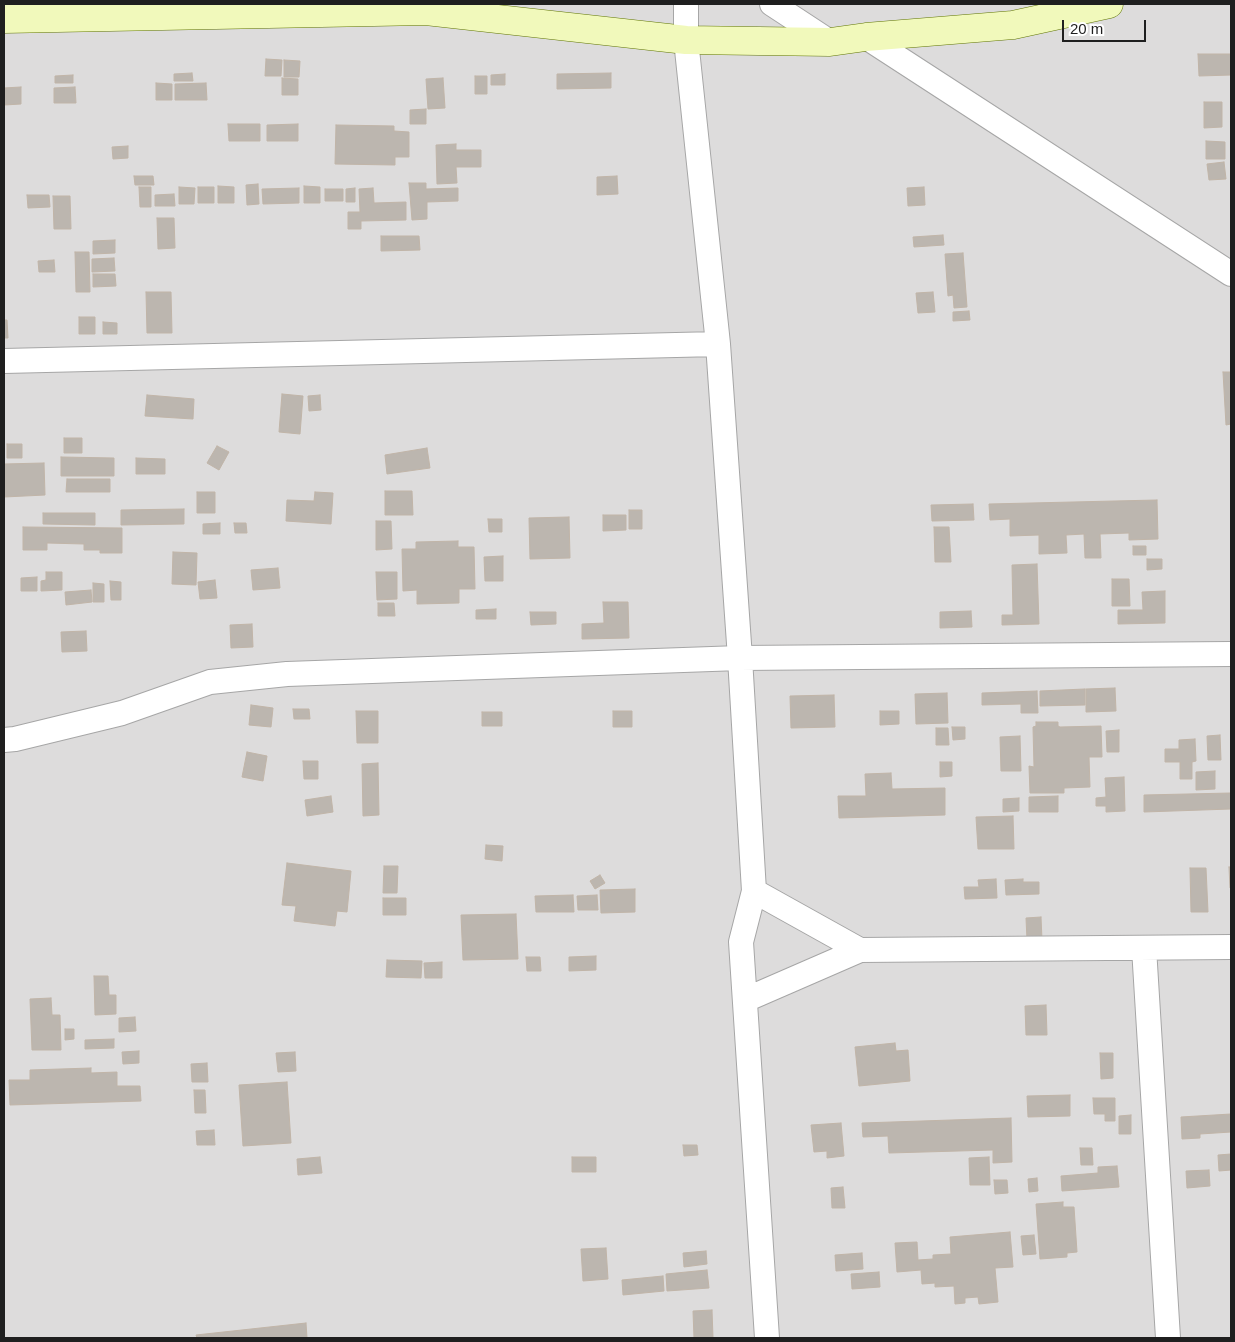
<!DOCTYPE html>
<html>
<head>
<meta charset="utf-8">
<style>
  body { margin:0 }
  #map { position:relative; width:1235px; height:1342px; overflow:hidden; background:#f0ede6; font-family:Arial,sans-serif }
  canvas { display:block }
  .frame { position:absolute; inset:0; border:5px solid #1f1f1f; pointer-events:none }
  .scale { position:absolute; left:1062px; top:20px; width:84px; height:22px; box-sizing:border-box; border:2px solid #1f1f1f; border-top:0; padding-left:6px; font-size:15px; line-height:18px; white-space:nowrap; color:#1f1f1f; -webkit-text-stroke:4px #fff; paint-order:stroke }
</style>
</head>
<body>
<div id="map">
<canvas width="1235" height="1342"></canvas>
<div class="frame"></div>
<div class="scale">20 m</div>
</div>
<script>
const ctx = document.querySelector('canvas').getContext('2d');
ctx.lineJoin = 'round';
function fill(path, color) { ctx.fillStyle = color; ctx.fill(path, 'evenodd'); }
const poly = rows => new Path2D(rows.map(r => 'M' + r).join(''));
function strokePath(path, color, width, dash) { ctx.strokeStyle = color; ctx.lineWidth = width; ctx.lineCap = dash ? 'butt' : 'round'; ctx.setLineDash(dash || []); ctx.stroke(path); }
fill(poly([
  [4,4,1231,4,1231,1338,4,1338]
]), '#dddcdc');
const building = poly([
  [1198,54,1231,54,1231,75,1199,76,1198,54],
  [266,59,282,60,281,76,265,76,266,59],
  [284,60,300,61,299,77,284,77,284,60],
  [192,73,193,81,174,81,174,74,192,73],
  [611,73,611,88,557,89,557,74,611,73],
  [505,74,505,85,491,85,491,75,505,74],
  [73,75,73,83,55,83,55,76,73,75],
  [475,76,487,76,487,94,475,94,475,76],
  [282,78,298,79,298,95,282,95,282,78],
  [443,78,445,108,428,109,426,79,443,78],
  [156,83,172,84,172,100,156,100,156,83],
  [206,83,207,100,175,100,175,84,206,83],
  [21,87,21,104,4,105,4,88,21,87],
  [75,87,76,103,54,103,54,88,75,87],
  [1204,102,1222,102,1222,127,1204,128,1204,102],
  [426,109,426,124,410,124,410,110,426,109],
  [228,124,260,124,260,141,229,141,228,124],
  [298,124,298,141,267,141,267,125,298,124],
  [336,125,394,126,394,131,409,132,409,157,395,157,395,165,335,164,336,125],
  [1206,141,1225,142,1225,159,1206,159,1206,141],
  [456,144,456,150,481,150,481,167,456,167,457,183,437,184,436,145,456,144],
  [128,146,128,158,113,159,112,147,128,146],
  [1224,162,1226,179,1209,180,1207,164,1224,162],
  [134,176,153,176,154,185,135,185,134,176],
  [617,176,618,194,597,195,597,177,617,176],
  [409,183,426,183,426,189,458,188,458,201,427,202,427,219,412,220,409,183],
  [258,184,259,204,247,205,246,185,258,184],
  [218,186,234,187,234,203,218,203,218,186],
  [304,186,320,187,320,203,304,203,304,186],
  [139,187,151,187,151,207,140,207,139,187],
  [179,187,195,188,194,204,179,204,179,187],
  [198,187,214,187,214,203,198,203,198,187],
  [924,187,925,205,908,206,907,188,924,187],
  [299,188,299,203,263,204,262,189,299,188],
  [355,188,355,202,346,202,346,189,355,188],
  [373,188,374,203,406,202,406,220,361,221,361,229,348,229,348,212,360,212,359,189,373,188],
  [325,189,343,189,343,201,325,201,325,189],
  [174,194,175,206,155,206,155,195,174,194],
  [27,195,49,195,50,207,28,208,27,195],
  [53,196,70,196,71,229,54,229,53,196],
  [157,218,174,218,175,248,158,249,157,218],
  [943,235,944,245,914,247,913,237,943,235],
  [381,236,419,236,420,250,381,251,381,236],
  [115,240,115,253,93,254,93,241,115,240],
  [75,252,89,252,90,292,76,292,75,252],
  [963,253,967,307,954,308,953,295,948,296,945,254,963,253],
  [114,258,115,271,92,272,92,259,114,258],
  [54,260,55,272,39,272,38,261,54,260],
  [93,274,115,274,116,286,93,287,93,274],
  [146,292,171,292,172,333,147,333,146,292],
  [933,292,935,312,918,313,916,293,933,292],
  [969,311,970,320,953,321,953,312,969,311],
  [79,317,95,317,95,334,79,334,79,317],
  [4,320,7,320,8,338,4,338,4,320],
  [103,322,117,323,117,334,103,334,103,322],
  [1223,372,1231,372,1231,424,1226,425,1223,372],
  [282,394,303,396,300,434,279,432,282,394],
  [147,395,194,399,193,419,145,416,147,395],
  [320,395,321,410,309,411,308,396,320,395],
  [64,438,82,438,82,453,64,453,64,438],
  [7,444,22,444,22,458,7,458,7,444],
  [217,446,229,452,219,470,207,463,217,446],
  [427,448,430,468,387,474,385,455,427,448],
  [61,457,114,458,114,476,61,476,61,457],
  [136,458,165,459,165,474,136,474,136,458],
  [44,463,45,495,4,497,4,464,44,463],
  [67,479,110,479,110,492,66,492,67,479],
  [385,491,412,491,413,515,385,515,385,491],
  [197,492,215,492,215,513,197,513,197,492],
  [315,492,333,493,331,524,286,521,287,500,314,501,315,492],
  [1157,500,1158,539,1129,540,1129,533,1100,534,1101,558,1085,558,1084,534,1066,535,1067,553,1039,554,1039,535,1010,536,1010,519,990,520,989,504,1157,500],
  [973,504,974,520,932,521,931,505,973,504],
  [184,509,184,524,121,525,121,510,184,509],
  [629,510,642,510,642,529,629,529,629,510],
  [43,513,95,513,95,525,43,524,43,513],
  [603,515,626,515,626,530,603,531,603,515],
  [569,517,570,558,530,559,529,518,569,517],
  [488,519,502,519,502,532,489,532,488,519],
  [376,521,391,521,392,549,376,550,376,521],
  [220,523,220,534,203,534,203,524,220,523],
  [234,523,246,523,247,533,235,533,234,523],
  [23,527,122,528,122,553,100,553,100,550,84,550,84,544,47,543,47,550,23,550,23,527],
  [934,527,949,527,951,562,935,562,934,527],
  [458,541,458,547,474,547,475,589,459,589,459,603,417,604,417,590,403,591,402,549,416,549,416,542,458,541],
  [1133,546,1146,546,1146,555,1133,555,1133,546],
  [173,552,197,553,196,585,172,584,173,552],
  [503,556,503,581,485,581,484,557,503,556],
  [1147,559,1162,559,1162,569,1147,570,1147,559],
  [1037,564,1039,624,1002,625,1002,615,1013,615,1012,565,1037,564],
  [278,568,280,588,253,590,251,570,278,568],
  [46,572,62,572,62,590,41,591,41,581,46,580,46,572],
  [376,572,397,572,397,599,377,600,376,572],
  [37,577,37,591,21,591,21,578,37,577],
  [1112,579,1129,579,1130,606,1112,606,1112,579],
  [215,580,217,598,200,599,198,582,215,580],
  [110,581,121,582,121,600,111,600,110,581],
  [93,583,104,584,104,602,93,602,93,583],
  [91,590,92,602,66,605,65,592,91,590],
  [1165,591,1165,623,1118,624,1118,610,1143,610,1142,592,1165,591],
  [603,602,628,602,629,638,582,639,582,624,604,623,603,602],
  [378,603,394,603,395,616,378,616,378,603],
  [496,609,496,619,476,619,476,610,496,609],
  [971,611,972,627,940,628,940,612,971,611],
  [530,612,556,612,556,624,531,625,530,612],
  [252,624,253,647,231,648,230,625,252,624],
  [86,631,87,651,62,652,61,632,86,631],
  [1115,688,1116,711,1086,712,1086,689,1115,688],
  [1085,689,1085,705,1040,706,1040,691,1085,689],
  [1037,691,1038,713,1021,713,1021,704,982,705,982,693,1037,691],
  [947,693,948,723,916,724,915,694,947,693],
  [834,695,835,727,791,728,790,696,834,695],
  [251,705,273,708,271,727,249,725,251,705],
  [293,709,309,709,310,719,294,719,293,709],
  [356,711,378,711,378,743,357,743,356,711],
  [613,711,632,711,632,727,613,727,613,711],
  [880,711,899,711,899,724,880,725,880,711],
  [482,712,502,712,502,726,482,726,482,712],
  [1036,722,1058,722,1058,726,1060,727,1101,726,1102,757,1089,757,1090,787,1064,788,1064,793,1030,793,1029,766,1034,767,1033,727,1036,726,1036,722],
  [952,727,965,727,965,739,953,740,952,727],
  [936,728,948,728,949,745,936,745,936,728],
  [1119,730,1119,752,1107,752,1106,731,1119,730],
  [1220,735,1221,760,1208,760,1207,736,1220,735],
  [1020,736,1021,771,1001,771,1000,737,1020,736],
  [1195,739,1196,761,1192,762,1192,779,1180,779,1180,762,1165,762,1165,749,1179,749,1179,740,1195,739],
  [247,752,267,756,263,781,242,777,247,752],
  [303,761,318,761,318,779,304,779,303,761],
  [940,762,952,762,952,776,940,777,940,762],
  [378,763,379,815,363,816,362,764,378,763],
  [1215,771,1215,789,1196,790,1196,772,1215,771],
  [891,773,892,789,945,788,945,815,839,818,838,796,866,796,865,774,891,773],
  [1124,777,1125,811,1106,812,1106,806,1096,806,1096,798,1106,797,1105,778,1124,777],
  [1231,793,1231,809,1144,812,1144,795,1231,793],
  [331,796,333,812,307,816,305,800,331,796],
  [1058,796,1058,812,1029,812,1029,797,1058,796],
  [1019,798,1019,811,1003,812,1003,799,1019,798],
  [1013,816,1014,849,978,849,976,817,1013,816],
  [486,845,503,846,502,861,485,859,486,845],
  [287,863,351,871,347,912,337,911,335,926,294,921,296,906,282,905,287,863],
  [384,866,398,866,397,893,383,893,384,866],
  [1229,867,1231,867,1231,888,1230,888,1229,867],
  [1190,868,1206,868,1208,912,1191,912,1190,868],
  [600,875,605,883,595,889,590,881,600,875],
  [996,879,997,898,965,899,964,887,979,887,978,880,996,879],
  [1023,879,1023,882,1039,882,1039,894,1006,895,1005,880,1023,879],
  [635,889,635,912,601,913,600,890,635,889],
  [573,895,574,912,536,912,535,896,573,895],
  [597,895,598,910,578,910,577,896,597,895],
  [383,898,406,898,406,915,383,915,383,898],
  [516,914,518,959,463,960,461,915,516,914],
  [1041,917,1042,940,1027,940,1026,918,1041,917],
  [596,956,596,970,569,971,569,957,596,956],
  [526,957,540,957,541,971,527,971,526,957],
  [387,960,422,961,421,978,386,977,387,960],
  [442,962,442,978,425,978,424,963,442,962],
  [94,976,108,976,109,995,116,995,116,1014,95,1015,94,976],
  [51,998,52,1015,60,1015,61,1050,32,1050,30,999,51,998],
  [1046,1005,1047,1035,1026,1035,1025,1006,1046,1005],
  [135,1017,136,1031,119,1032,119,1018,135,1017],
  [65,1029,74,1029,74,1039,65,1040,65,1029],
  [114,1039,114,1048,85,1049,85,1040,114,1039],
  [895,1043,896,1051,908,1050,910,1081,859,1086,855,1047,895,1043],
  [139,1051,139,1063,123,1064,122,1052,139,1051],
  [295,1052,296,1071,278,1072,276,1053,295,1052],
  [1100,1053,1113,1053,1113,1078,1101,1079,1100,1053],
  [207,1063,208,1082,192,1082,191,1064,207,1063],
  [91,1068,91,1073,117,1072,117,1086,140,1086,141,1101,10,1105,9,1080,30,1080,30,1070,91,1068],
  [287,1082,291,1143,243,1146,239,1085,287,1082],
  [194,1090,205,1090,206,1113,195,1113,194,1090],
  [1070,1095,1070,1116,1028,1117,1027,1096,1070,1095],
  [1093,1098,1115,1098,1115,1121,1105,1121,1105,1114,1094,1114,1093,1098],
  [1231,1114,1231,1132,1200,1134,1200,1138,1182,1139,1181,1117,1231,1114],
  [1131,1115,1131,1134,1119,1134,1119,1116,1131,1115],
  [1011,1118,1012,1162,993,1163,993,1150,889,1153,888,1136,863,1137,862,1123,1011,1118],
  [841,1123,844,1156,827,1158,827,1151,814,1152,811,1125,841,1123],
  [214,1130,215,1145,197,1145,196,1131,214,1130],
  [683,1145,697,1145,698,1155,684,1156,683,1145],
  [1080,1148,1092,1148,1093,1165,1081,1165,1080,1148],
  [1231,1154,1231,1170,1219,1171,1218,1155,1231,1154],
  [320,1157,322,1173,298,1175,297,1159,320,1157],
  [572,1157,596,1157,596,1172,572,1172,572,1157],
  [989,1157,990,1185,970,1185,969,1158,989,1157],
  [1117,1166,1119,1187,1062,1191,1061,1176,1098,1173,1098,1167,1117,1166],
  [1209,1170,1210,1186,1187,1188,1186,1171,1209,1170],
  [1037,1178,1038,1191,1029,1192,1028,1179,1037,1178],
  [994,1180,1007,1180,1008,1193,995,1194,994,1180],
  [843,1187,845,1208,832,1208,831,1188,843,1187],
  [1063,1202,1063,1207,1074,1207,1077,1252,1067,1253,1067,1257,1040,1259,1036,1204,1063,1202],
  [1010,1232,1013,1267,995,1268,998,1302,979,1304,978,1297,965,1298,965,1303,955,1304,954,1286,935,1287,935,1283,922,1284,921,1270,897,1272,895,1243,917,1242,918,1260,933,1259,933,1255,951,1254,950,1237,1010,1232],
  [1034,1235,1036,1254,1023,1255,1021,1236,1034,1235],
  [606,1248,608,1279,583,1281,581,1249,606,1248],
  [706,1251,707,1264,684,1267,683,1253,706,1251],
  [862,1253,863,1269,836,1271,835,1255,862,1253],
  [707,1270,709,1288,667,1291,666,1274,707,1270],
  [879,1272,880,1287,852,1289,851,1274,879,1272],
  [663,1276,664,1291,623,1295,622,1280,663,1276],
  [712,1310,713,1338,694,1338,693,1311,712,1310],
  [306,1323,307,1338,197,1338,196,1335,306,1323]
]);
fill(building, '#bcb6af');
strokePath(building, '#c1b5a8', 1);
const street = poly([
  [686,4,686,40,718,344,740,658,754,891,741,942,767,1338],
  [772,4,830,42],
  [866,37,1231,274],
  [4,361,718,344],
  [4,740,15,739,122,713,210,682,287,674,740,658,1231,654],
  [754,891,860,950],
  [1144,948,1168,1338],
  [745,1000,860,950,1231,947]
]);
const secondary = poly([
  [4,19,426,11,686,40,830,42,866,37,1013,25,1109,4]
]);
strokePath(street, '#a6a6a6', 26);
strokePath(secondary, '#617606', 29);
strokePath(street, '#fff', 24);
strokePath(secondary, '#f1f9bb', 28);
</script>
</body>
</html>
